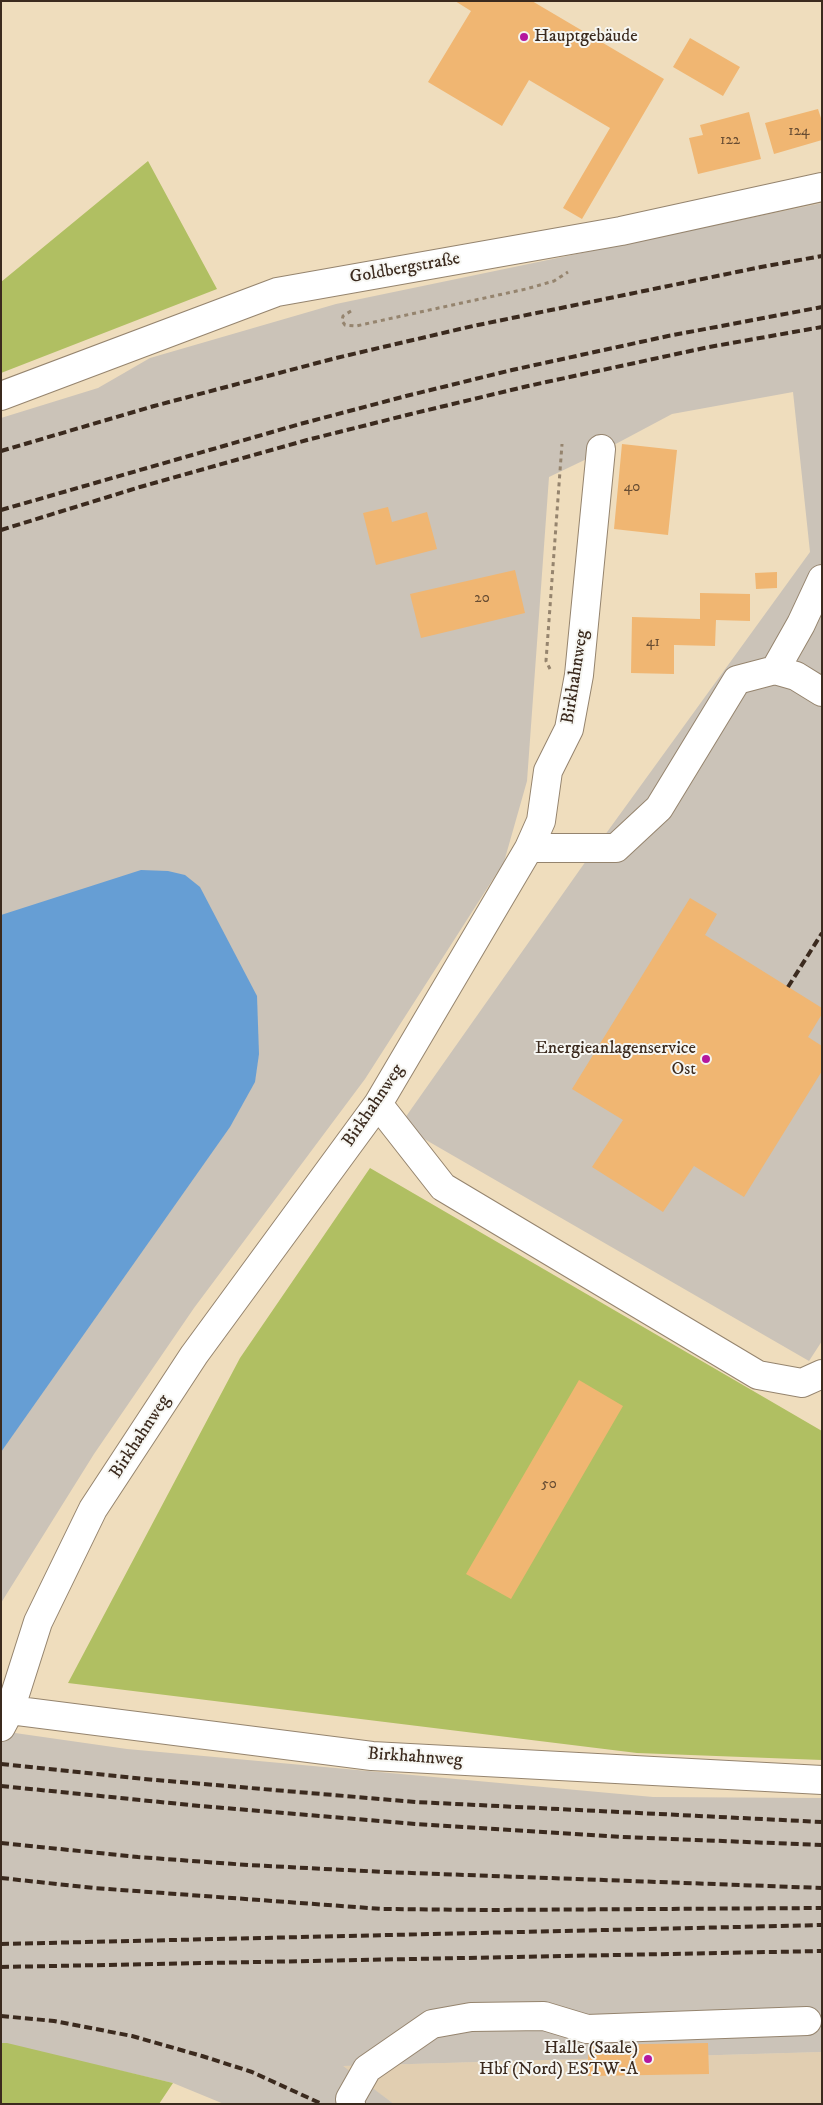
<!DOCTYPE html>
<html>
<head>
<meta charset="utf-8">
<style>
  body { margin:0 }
  #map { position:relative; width:823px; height:2105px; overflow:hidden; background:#efddbd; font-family:"IM FELL DW Pica",serif }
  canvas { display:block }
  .frame { position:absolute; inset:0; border:2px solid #3b2a1e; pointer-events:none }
</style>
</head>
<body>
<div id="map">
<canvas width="823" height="2105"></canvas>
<div class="frame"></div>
</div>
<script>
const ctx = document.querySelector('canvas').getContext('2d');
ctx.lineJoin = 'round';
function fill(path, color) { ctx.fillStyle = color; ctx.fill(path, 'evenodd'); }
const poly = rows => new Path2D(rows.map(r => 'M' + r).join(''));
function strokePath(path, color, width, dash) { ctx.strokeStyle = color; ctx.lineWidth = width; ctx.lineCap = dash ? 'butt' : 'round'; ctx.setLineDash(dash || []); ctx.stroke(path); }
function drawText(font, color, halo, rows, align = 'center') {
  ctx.font = font + ' "IM FELL DW Pica",serif'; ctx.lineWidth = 4; ctx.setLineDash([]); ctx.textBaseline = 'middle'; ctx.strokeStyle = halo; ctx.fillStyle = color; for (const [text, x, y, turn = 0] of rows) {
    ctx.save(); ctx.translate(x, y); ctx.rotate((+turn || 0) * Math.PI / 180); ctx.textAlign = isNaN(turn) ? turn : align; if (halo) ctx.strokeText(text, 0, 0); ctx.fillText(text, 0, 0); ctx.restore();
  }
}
fill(poly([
  [822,2052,822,2104,394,2104,341,2066]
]), '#e1ceb1');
fill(poly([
  [822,203,822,1341,809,1361,400,1125,581,868,810,552,793,392,672,414,595,455,549,477,527,781,504,862,365,1079,194,1308,94,1454,1,1603,1,418,98,388,150,358,336,304],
  [1,1731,127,1749,653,1797,822,1798,822,2052,343,2066,394,2104,224,2104,173,2083,1,2043]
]), '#cbc3b8');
fill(poly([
  [148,161,217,289,1,373,1,282],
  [370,1168,822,1431,822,1760,637,1753,68,1683,240,1358],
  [1,2043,7,2043,173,2083,159,2104,1,2104]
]), '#b0bf62');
fill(poly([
  [141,870,168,871,185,875,200,887,257,996,259,1054,255,1082,230,1127,1,1452,1,915]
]), '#669ed4');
fill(poly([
  [455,1,532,1,664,79,582,219,563,208,610,128,529,80,502,126,428,82,471,11],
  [690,38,740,67,723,96,673,67],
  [818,109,822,121,822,140,774,154,765,123],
  [749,112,761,159,698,174,689,138,703,135,700,125],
  [622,444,677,450,668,535,614,529],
  [388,507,392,522,427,512,437,549,376,565,363,513],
  [515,570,525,613,421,638,410,594],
  [777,572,777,588,756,589,755,573],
  [700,593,750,594,750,621,716,620,715,646,674,645,674,674,631,673,632,617,700,619],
  [690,898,717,914,705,935,822,1008,822,1014,808,1037,822,1046,822,1071,744,1197,694,1166,663,1212,592,1167,623,1120,572,1089],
  [579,1380,623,1406,511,1599,466,1574],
  [708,2043,709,2074,588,2076,588,2045]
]), '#f0b672');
const minor = poly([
  [1,396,277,292,621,231,822,187],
  [775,670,796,676,822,692],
  [529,848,616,848,659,808,737,680,775,670,801,624,822,579],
  [378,1104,443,1187,758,1375,802,1383,822,1374],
  [10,1710,372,1756,822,1780],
  [1,1727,10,1710,38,1622,93,1509,194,1355,378,1104,529,848,541,821,548,771,569,729,579,675,601,449],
  [351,2104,350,2099,367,2069,432,2024,471,2017,544,2016,587,2029,807,2021]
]);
strokePath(minor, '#95846e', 30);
strokePath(poly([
  [351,311,343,316,342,321,345,325,356,326,526,289,554,281,568,272],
  [550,669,546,661,562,444]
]), '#95846e', 3, [4, 4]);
strokePath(minor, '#fff', 28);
strokePath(poly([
  [1,451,154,406,336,358,473,326,761,267,822,256],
  [1,510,300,424,406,396,512,370,668,336,822,307],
  [1,530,140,487,307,440,411,414,528,386,709,347,822,327],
  [788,987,822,933],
  [1,1764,144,1779,416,1802,822,1822],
  [1,1786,200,1806,415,1824,622,1837,822,1845],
  [1,1843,138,1857,248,1865,385,1872,822,1888],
  [1,1878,94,1888,383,1909,489,1910,822,1908],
  [1,1944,822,1925],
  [1,1967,822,1951],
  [1,2016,54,2021,132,2036,202,2056,252,2072,322,2104]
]), '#3b2a1e', 4, [8, 4]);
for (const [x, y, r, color] of [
  [524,37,5,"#b5179e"],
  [706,1059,5,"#b5179e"],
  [648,2059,5,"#b5179e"]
]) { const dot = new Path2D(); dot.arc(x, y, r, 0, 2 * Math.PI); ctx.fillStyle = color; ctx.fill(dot); strokePath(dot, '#f6f6f2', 2); }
drawText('15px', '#684d33', null, [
  ["124",799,132],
  ["122",730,141],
  ["40",632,488],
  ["20",482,599],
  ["41",653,643],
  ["50",549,1485]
]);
drawText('18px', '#3b2a1e', '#f6f6f2', [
  ["Hauptgebäude",534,37,"left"],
  ["Energieanlagenservice",696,1049],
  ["Ost",696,1070],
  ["Halle (Saale)",638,2049],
  ["Hbf (Nord) ESTW-A",638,2070]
], 'right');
drawText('18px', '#3b2a1e', '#f6f6f2', [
  ["Goldbergstraße",405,269,-10],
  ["Birkhahnweg",576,677,-81],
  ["Birkhahnweg",374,1106,-56],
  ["Birkhahnweg",141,1437,-57],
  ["Birkhahnweg",415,1758,4]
]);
</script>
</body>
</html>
